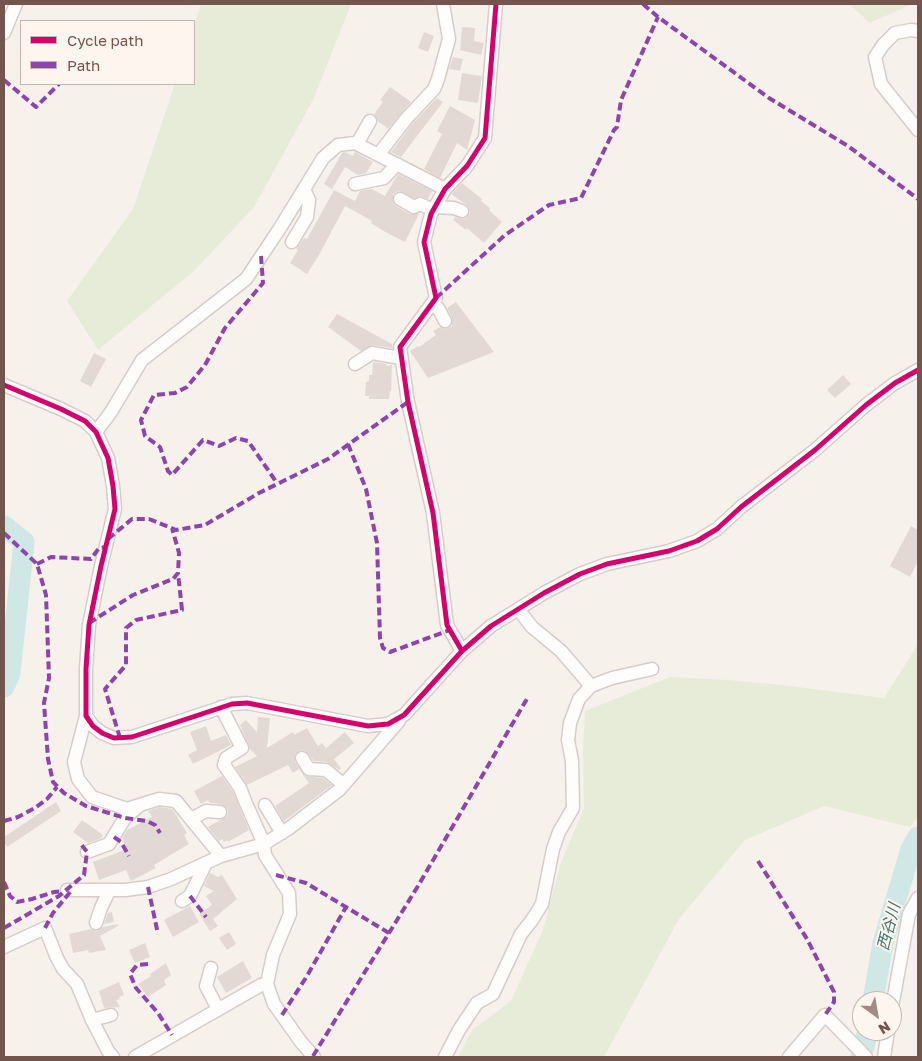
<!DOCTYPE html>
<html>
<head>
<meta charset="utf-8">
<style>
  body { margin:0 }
  #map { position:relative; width:922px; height:1061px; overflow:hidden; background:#f7f1ec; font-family:"Golos Text",sans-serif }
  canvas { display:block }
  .frame { position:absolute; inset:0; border:5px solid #73554e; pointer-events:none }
  .legend { position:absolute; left:20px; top:20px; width:175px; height:65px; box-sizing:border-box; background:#fef5ee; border:1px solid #c6b5ae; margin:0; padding:6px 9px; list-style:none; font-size:15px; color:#73554e }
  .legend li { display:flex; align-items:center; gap:10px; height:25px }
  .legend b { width:25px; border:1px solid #c6b5ae }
  .north { position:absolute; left:852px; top:991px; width:50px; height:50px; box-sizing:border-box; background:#fef5ee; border:1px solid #c6b5ae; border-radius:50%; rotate:148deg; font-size:14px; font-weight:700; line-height:20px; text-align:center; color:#73554e }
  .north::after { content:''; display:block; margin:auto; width:18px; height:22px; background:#a18c85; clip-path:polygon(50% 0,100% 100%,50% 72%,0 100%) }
</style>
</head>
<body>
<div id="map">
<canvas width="922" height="1061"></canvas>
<div class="frame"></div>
<ul class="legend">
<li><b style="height:6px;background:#d6006c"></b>Cycle path</li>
<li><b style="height:6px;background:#8e44ad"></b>Path</li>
</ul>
<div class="north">N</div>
</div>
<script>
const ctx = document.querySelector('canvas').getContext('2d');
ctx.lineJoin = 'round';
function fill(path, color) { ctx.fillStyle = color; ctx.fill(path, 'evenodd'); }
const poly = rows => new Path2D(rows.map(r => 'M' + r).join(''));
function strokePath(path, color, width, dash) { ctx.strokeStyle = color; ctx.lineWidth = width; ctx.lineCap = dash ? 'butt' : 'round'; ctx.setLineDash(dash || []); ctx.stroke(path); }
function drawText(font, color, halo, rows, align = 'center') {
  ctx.font = font + ' "Golos Text","Noto Sans JP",sans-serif'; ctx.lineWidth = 4; ctx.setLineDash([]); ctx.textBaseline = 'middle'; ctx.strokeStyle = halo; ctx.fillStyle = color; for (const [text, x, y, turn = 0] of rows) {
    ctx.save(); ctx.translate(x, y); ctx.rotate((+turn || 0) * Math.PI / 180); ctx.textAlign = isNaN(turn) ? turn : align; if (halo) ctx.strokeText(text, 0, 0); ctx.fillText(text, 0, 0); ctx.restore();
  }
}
fill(poly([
  [201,4,351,4,314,98,254,207,195,270,98,350,67,301,133,209,175,84,194,84,194,25],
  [849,4,912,4,870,23],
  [918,644,918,817,910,827,824,806,745,840,679,919,604,1057,458,1057,472,1030,511,1001,543,930,560,865,584,808,583,751,585,711,670,677,728,680,782,685,884,698]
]), '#e7ecd8');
strokePath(poly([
  [4,526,24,542,10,673,4,687],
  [873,1001,883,943,911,849,918,837],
  [861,1057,868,1031]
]), '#cfe7e5', 21);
fill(poly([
  [462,27,475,28,474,41,484,43,481,55,460,50],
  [424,32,434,36,428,52,418,48],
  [453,57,463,59,460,71,449,69],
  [462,73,482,76,478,103,458,100],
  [390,87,411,102,388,129,378,121,374,114,383,102,380,100],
  [437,98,443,102,401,157,391,152,412,124],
  [450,106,475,120,467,150,457,143,440,178,424,169,442,134,437,131],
  [345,152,353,156,355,152,373,162,366,173,358,175,345,167,332,189,324,184,342,153],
  [398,174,432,191,428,199,420,196,414,198,400,191,396,192,393,195,393,203,396,206,410,214,419,214,405,242,387,233,371,223,372,221,345,206,319,255,307,274,290,263,298,250,296,249,304,238,307,239,334,190,355,201,360,191,372,189,385,196],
  [462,183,482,199,481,201,490,208,489,210,502,222,484,243,467,228,466,230,453,220,455,217,464,219,470,213,468,206,451,194],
  [456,302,494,352,428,378,410,351,418,346,419,347,436,335,433,331,440,327,445,329,452,326,452,318,447,308],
  [337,314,392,344,392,348,373,345,361,351,328,327],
  [94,353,106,359,91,387,80,381],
  [373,362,387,364,386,366,392,365,391,391,390,391,389,399,369,399,369,396,365,396,366,382,369,381,369,375,372,375],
  [843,375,851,384,835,398,827,390],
  [911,526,918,530,918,561,910,577,890,566],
  [258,717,270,718,267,748,293,732,294,735,307,728,318,746,322,743,326,748,345,732,354,743,334,759,341,768,339,770,327,762,314,761,305,751,301,750,295,754,295,762,305,776,323,778,332,785,284,821,275,806,309,783,299,769,293,773,288,765,247,785,235,767,257,756,250,749,240,725,246,720,257,732],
  [206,726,211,741,226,735,231,745,193,764,188,755,197,750,190,732],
  [222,776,233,792,249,830,228,842,227,840,224,842,222,839,219,841,208,827,226,817,228,812,227,808,221,804,210,803,208,800,201,804,194,791],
  [56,802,61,811,7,847,4,842,4,837],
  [160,807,172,809,175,813,187,833,184,835,189,844,154,865,156,868,131,881,126,870,99,880,93,862,127,849,122,838,127,830,152,817,148,811],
  [82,820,103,835,100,839,88,843,73,832],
  [210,873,218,877,222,875,237,899,213,919,218,926,210,931,199,914,212,905,206,896,214,891,204,886],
  [190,906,199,922,173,937,164,920],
  [112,912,114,922,104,924,108,913],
  [118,924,118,926,100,936,106,950,89,953,88,950,73,953,69,934,91,929,97,931,103,927],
  [229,932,236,944,227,950,219,938],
  [145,943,150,957,135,963,129,950],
  [243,961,252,978,226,993,217,977],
  [166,963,171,975,164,980,166,985,148,997,138,984,151,976,150,974],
  [119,982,124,995,119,997,120,999,116,1000,120,1007,104,1008,99,991]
]), '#e3d9d4');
const minor = poly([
  [918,31,911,30,895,33,883,45,875,57,881,84,918,130],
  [4,33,16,4],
  [357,144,370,121],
  [378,155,406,119,434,89,438,79,449,39,443,4],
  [355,184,384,178,397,164],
  [400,199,414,207,420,204,433,210],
  [435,207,454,208,462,211],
  [292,242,307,217,309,200,304,189],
  [431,305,438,308,445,321],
  [355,364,372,353,401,358],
  [4,385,61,409,85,421,96,432,108,458,113,486,115,509,101,566,89,625,86,669,86,716,93,726,102,733,114,738,132,737,232,704,247,703,368,726,388,724,404,715,462,651,491,626,544,593,580,574,607,564,669,551,697,541,717,529,741,507,815,450,866,405,895,383,918,370],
  [96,432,111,412,142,360,246,279,280,228,323,158,338,145,355,143,445,189],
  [462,651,447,625,433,513,408,402,400,347,436,298,424,242,431,214,445,189,467,166,485,138,496,4],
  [591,686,612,678,652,669],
  [221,707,242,748,226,758,224,765,240,788,245,801,264,844,265,855,289,893,290,914,273,955,267,984,274,1004,301,1042,314,1057],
  [86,716,74,762,78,779,92,797,127,809,159,799,176,801,221,856,264,844,288,829,339,790,399,721],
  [302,758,309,769,326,770,344,785],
  [265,805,282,833],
  [191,819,206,811,220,812],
  [87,852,109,844,125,818,138,807],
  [67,890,125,890,148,887,171,879,221,856],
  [182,901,190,896,206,863],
  [96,923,101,908,109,891],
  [4,947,45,928,57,958,63,969,77,984,92,1020,108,1051,113,1057],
  [211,968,206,986,218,1009],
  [892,1007,909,914,918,898],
  [92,1020,111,1015],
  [135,1057,261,985,267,984],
  [445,1057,459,1030,477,1003,493,994,521,934,532,920,542,904,553,849,559,832,573,808,572,761,568,740,570,723,579,699,591,686,561,651,532,627,518,609],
  [789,1057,825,1015,866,1057],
  [884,1057,888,1031]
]);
strokePath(minor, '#d6cdc9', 15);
strokePath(minor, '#fefdfc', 12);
strokePath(poly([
  [643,4,658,17,769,98,848,146,918,199],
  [4,80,36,107,59,84],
  [261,256,263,283,225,328,205,365,187,387,175,393,154,395,141,420,145,436,160,447,168,471,172,475,203,440,219,446,236,438,248,441,277,483],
  [436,298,505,235,549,205,581,198,614,130,617,127,621,100,658,17],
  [348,444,366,489,377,543,380,638,383,648,390,652,450,630],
  [4,533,37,564,46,595,49,678,44,703,48,759,53,782,64,793,86,806,125,818,147,821,155,825,160,833],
  [108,539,132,519,149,519,176,530,205,525,259,493,328,459,408,402],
  [37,564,51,557,91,559,99,548,106,547],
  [89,623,133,595,173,579,178,573,179,553,172,528],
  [120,738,105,689,126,665,126,628,136,620,182,610,178,573],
  [4,821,18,817,35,808,47,799,57,787],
  [114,837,121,842,129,856],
  [758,861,807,939,834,992,834,1002,825,1015],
  [276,875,306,883,389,933],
  [4,882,10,896,17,902,32,899,54,892,63,891],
  [148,887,158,934],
  [190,896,206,917],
  [4,928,59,896,84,875,87,852,80,843],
  [45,928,53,913,71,891],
  [148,964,137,965,130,974,136,988,158,1013,172,1035],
  [282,1015,307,976,346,907],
  [313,1056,418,886,528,697]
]), '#8e44ad', 4, [8, 4]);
strokePath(poly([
  [4,385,61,409,85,421,96,432,108,458,113,486,115,509,101,566,89,625,86,669,86,716,93,726,102,733,114,738,132,737,232,704,247,703,368,726,388,724,404,715,462,651,491,626,544,593,580,574,607,564,669,551,697,541,717,529,741,507,815,450,866,405,895,383,918,370],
  [462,651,447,625,433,513,408,402,400,347,436,298,424,242,431,214,445,189,467,166,485,138,496,4]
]), '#d6006c', 5);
drawText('italic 16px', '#437676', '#fef5ee', [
  ["西谷川",889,927,-75]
]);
</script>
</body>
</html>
